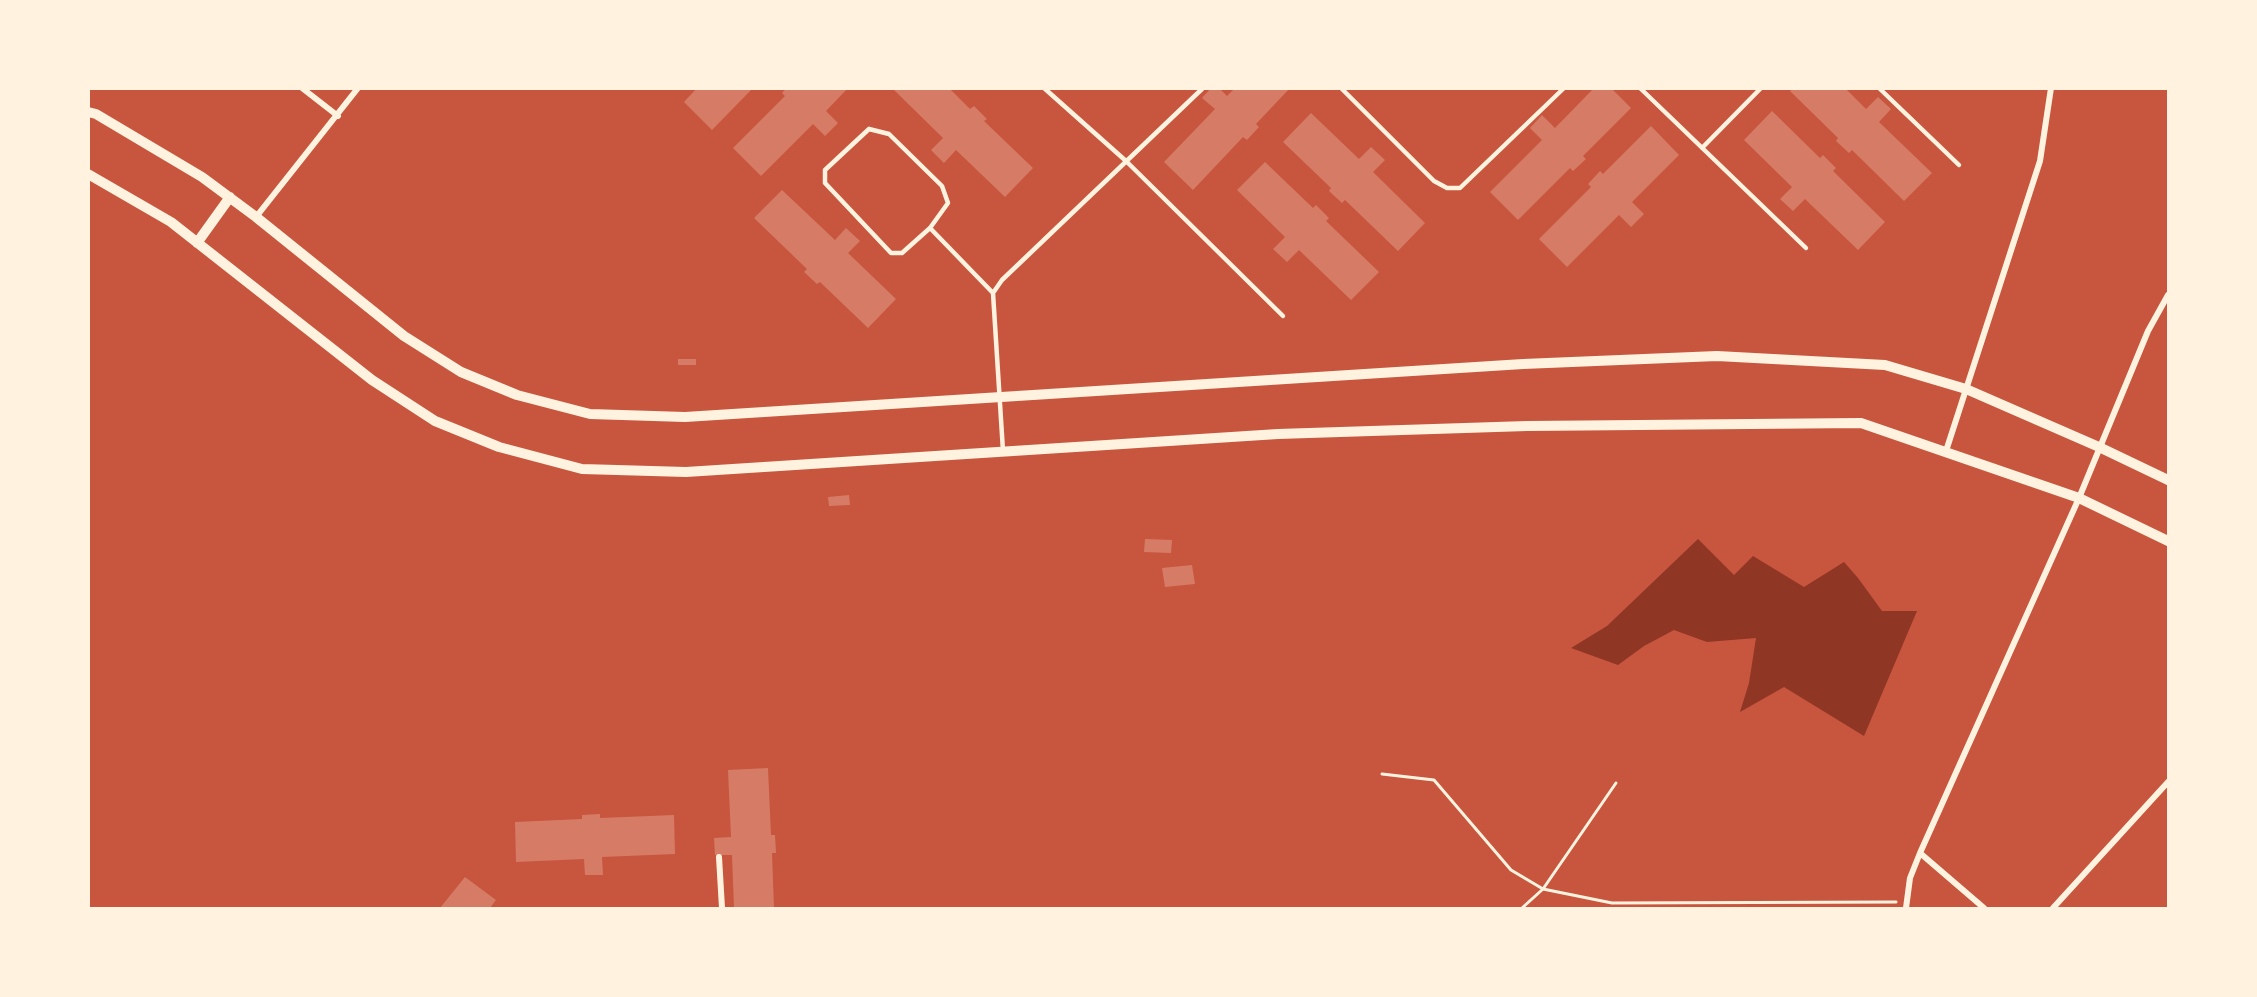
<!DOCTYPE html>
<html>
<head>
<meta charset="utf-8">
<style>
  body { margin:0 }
  #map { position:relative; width:2257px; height:997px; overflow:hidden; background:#c8553d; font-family:"Noto Sans",sans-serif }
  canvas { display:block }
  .frame { position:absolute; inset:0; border:90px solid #fff3e0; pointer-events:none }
</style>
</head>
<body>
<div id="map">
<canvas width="2257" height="997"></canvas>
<div class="frame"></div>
</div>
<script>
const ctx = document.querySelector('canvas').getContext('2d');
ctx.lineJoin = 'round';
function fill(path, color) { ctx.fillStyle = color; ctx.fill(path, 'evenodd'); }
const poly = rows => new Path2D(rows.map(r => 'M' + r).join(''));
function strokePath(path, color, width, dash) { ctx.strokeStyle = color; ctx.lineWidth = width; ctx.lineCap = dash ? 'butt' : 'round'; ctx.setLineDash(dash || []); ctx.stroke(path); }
fill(poly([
  [1698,539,1734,575,1753,556,1804,587,1844,562,1858,578,1882,611,1917,611,1864,736,1784,687,1740,712,1749,683,1756,638,1707,642,1674,630,1644,646,1618,665,1571,648,1607,626]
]), '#8f3625');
fill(poly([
  [697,88,753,88,712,130,684,102],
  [786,88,848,88,826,111,838,123,825,136,813,124,761,176,733,148,785,96,782,93],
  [892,88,949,88,970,109,974,106,987,119,984,121,1033,168,1005,197,956,150,944,163,931,150,943,138],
  [1211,88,1219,88,1227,96,1235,88,1290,88,1256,124,1259,127,1247,140,1243,137,1193,190,1164,162,1215,109,1202,98],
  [1594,88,1611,88,1631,108,1583,156,1586,159,1573,171,1570,168,1518,220,1490,192,1542,140,1530,128,1542,115,1555,128],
  [1793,88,1845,88,1866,109,1878,97,1891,109,1879,122,1932,173,1904,201,1852,150,1849,153,1836,141,1838,138,1790,91],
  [1772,111,1820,158,1823,155,1836,168,1833,171,1885,222,1858,250,1805,199,1793,211,1780,199,1792,187,1744,140],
  [1311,113,1359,159,1371,147,1385,160,1373,172,1425,223,1398,251,1345,200,1342,203,1329,191,1331,188,1283,142],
  [1651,126,1679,155,1632,202,1644,214,1631,227,1619,215,1567,267,1539,239,1591,187,1588,184,1600,171,1603,174],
  [1265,162,1313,208,1316,205,1329,218,1326,221,1379,272,1351,300,1299,250,1287,262,1273,249,1285,237,1237,190],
  [782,190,835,240,846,228,860,241,848,253,896,299,868,328,820,282,817,284,804,272,807,269,754,218],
  [678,359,696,359,696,365,678,365],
  [849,495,850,505,829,506,828,497],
  [1145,539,1172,540,1171,553,1144,552],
  [1192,565,1195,584,1165,587,1162,568],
  [768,768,771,835,775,835,776,853,772,853,774,908,734,908,732,855,715,855,714,838,731,837,728,770],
  [600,814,600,818,674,815,675,854,602,857,603,875,585,875,584,859,516,862,515,822,582,819,582,815],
  [465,877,496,900,490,908,440,908]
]), '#d67c66');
strokePath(poly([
  [1382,774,1434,780,1511,870,1543,889,1612,903,1896,902],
  [1522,908,1543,889,1616,783]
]), '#fff3e0', 3);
strokePath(poly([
  [1044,88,1126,161,1283,316],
  [1341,88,1434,181,1447,188,1460,188,1564,88],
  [1640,88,1806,248],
  [1879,88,1959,165],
  [869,129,889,134,942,186,948,203,930,228,902,253,891,253,825,183,825,170,869,129],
  [1702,148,1761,88],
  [930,228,993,293],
  [1003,451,993,293,1002,280,1203,88]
]), '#fff3e0', 4.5);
strokePath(poly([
  [302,88,338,116],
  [256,217,358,88],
  [1946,451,2040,161,2051,88],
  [719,857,722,908],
  [1906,908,1910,878,1920,853],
  [1984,908,1920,853,2079,498,2148,331,2168,295],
  [2053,908,2168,782]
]), '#fff3e0', 6);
strokePath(poly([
  [88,112,96,114,202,177,256,217,404,336,461,372,517,395,590,414,685,417,1523,364,1717,356,1885,365,1966,389,2099,447,2168,480],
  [88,174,171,222,372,380,435,421,499,447,582,469,686,472,1278,434,1527,426,1861,423,2079,498,2168,541],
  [197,243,230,197]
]), '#fff3e0', 10);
</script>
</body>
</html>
